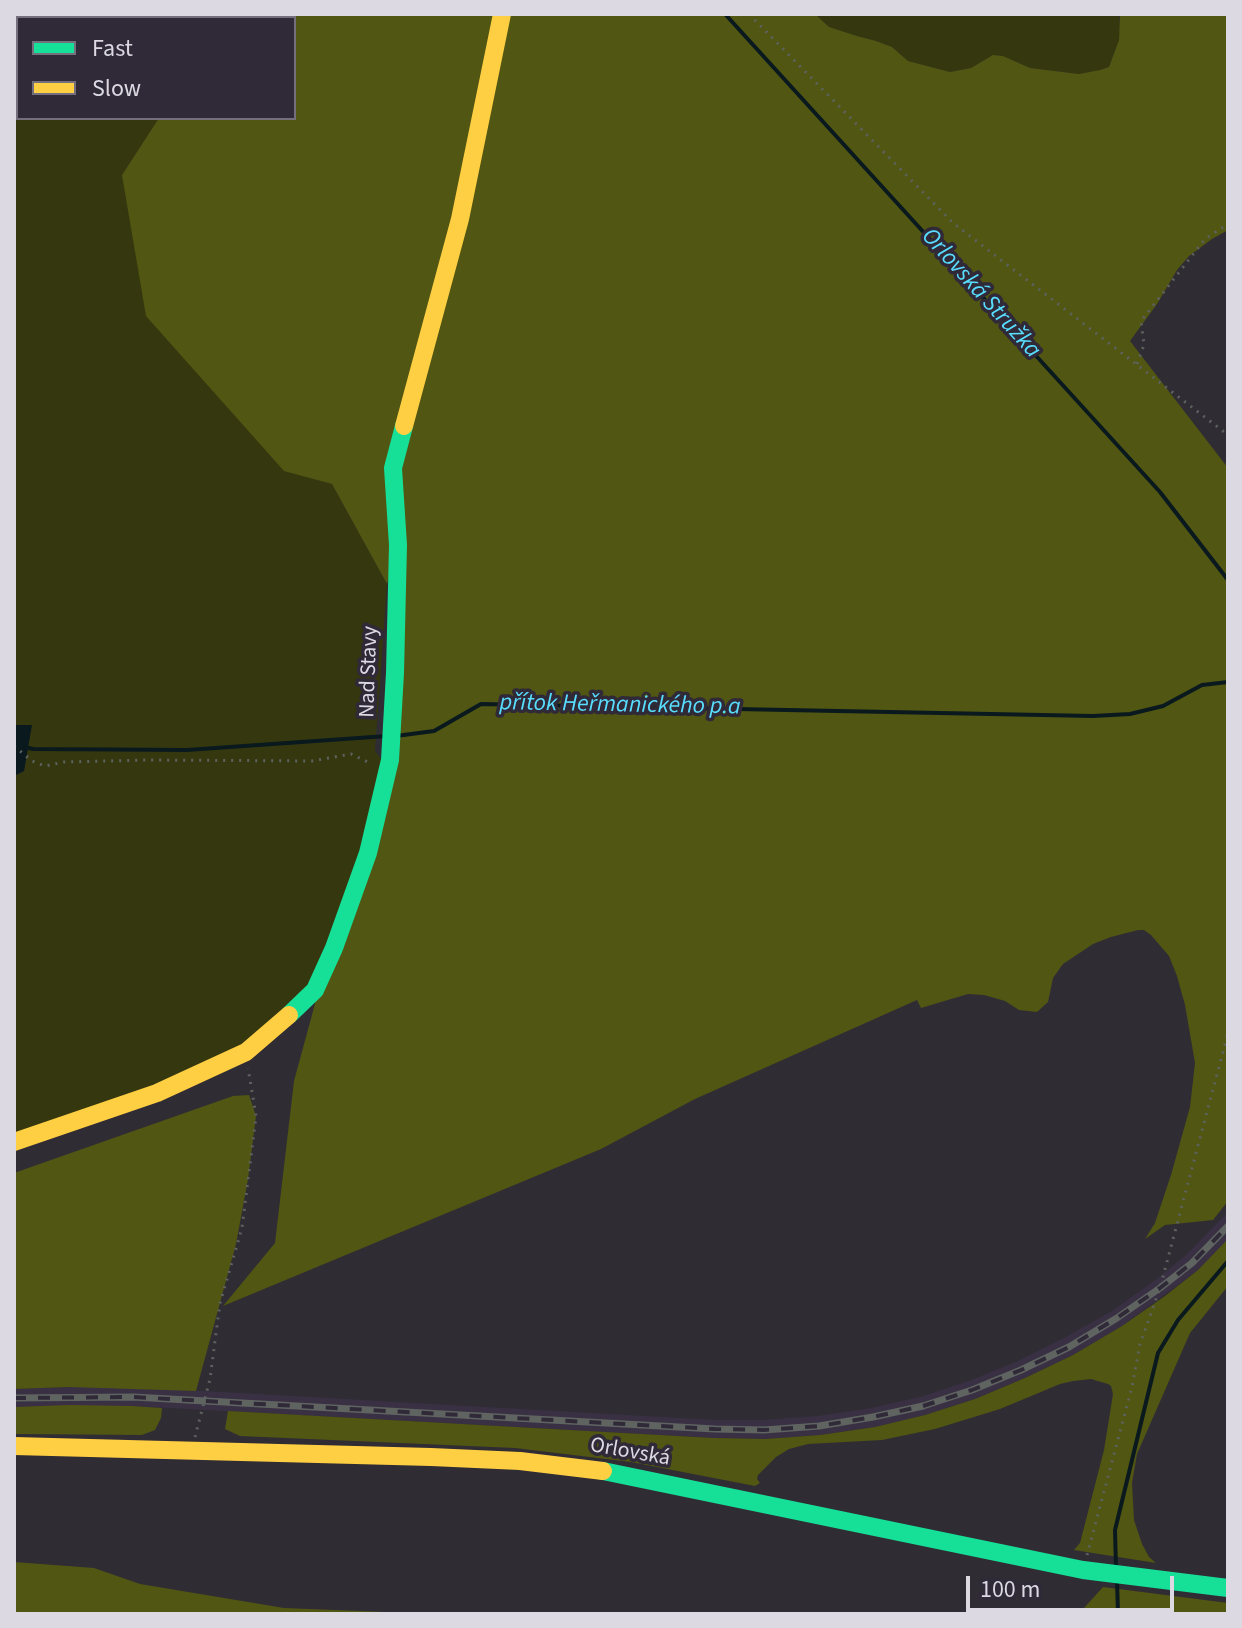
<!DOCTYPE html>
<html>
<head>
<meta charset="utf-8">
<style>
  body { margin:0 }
  #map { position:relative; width:1242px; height:1628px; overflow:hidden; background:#302c34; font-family:"Source Sans 3",sans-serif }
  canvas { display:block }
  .frame { position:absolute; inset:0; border:16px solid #dcd9e2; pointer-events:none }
  .legend { position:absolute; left:16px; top:16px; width:280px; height:104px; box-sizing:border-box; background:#2f2938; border:2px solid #746f7c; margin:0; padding:10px 14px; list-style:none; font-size:24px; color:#dcd9e2 }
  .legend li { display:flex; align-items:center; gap:16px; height:40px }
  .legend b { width:40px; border:2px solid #746f7c }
  .scale { position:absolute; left:966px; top:1576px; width:208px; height:36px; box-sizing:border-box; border:4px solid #dcd9e2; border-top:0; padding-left:10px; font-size:24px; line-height:28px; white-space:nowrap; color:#dcd9e2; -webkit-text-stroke:6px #2f2938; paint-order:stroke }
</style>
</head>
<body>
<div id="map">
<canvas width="1242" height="1628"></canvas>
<div class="frame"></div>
<ul class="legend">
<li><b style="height:10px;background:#16e098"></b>Fast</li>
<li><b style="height:10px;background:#ffcf43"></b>Slow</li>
</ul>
<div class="scale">100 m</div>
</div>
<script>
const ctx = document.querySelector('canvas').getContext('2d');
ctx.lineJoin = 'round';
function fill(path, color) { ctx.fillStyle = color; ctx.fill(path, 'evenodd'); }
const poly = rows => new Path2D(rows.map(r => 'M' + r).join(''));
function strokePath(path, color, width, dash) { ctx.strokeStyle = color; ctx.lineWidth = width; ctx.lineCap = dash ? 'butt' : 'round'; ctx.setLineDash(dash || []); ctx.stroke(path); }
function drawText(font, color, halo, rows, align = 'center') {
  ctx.font = font + ' "Source Sans 3",sans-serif'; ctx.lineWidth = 7; ctx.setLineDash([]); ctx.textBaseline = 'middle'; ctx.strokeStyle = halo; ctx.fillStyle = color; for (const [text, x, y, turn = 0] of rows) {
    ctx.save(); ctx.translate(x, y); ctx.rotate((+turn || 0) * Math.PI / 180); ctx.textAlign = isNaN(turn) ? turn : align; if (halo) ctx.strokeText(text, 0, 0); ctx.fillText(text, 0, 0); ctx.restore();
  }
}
fill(poly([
  [1228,1212,1228,1239,1198,1270,1122,1326,1073,1355,1025,1378,975,1399,925,1415,875,1427,820,1435,765,1439,714,1438,132,1406,14,1407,14,1389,69,1387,133,1387,715,1420,764,1420,818,1416,871,1408,920,1397,969,1381,1018,1361,1064,1338,1112,1311,1154,1281,1185,1256]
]), '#393044');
fill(poly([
  [14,14,248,14,244,18,18,18,18,118,159,118,122,175,284,470,332,484,387,584,375,751,386,765,359,871,313,989,225,1058,14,1138,14,776,24,771,31,725,14,725],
  [815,14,1119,14,1120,28,1119,40,1109,67,1100,70,1079,74,1030,68,1003,56,993,55,971,68,950,72,908,61,892,47,876,41,857,36,829,27]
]), '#35380e');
fill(poly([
  [248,14,815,14,829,27,857,36,876,41,892,47,908,61,950,72,971,68,993,55,1003,56,1030,68,1079,74,1100,70,1109,67,1119,40,1120,14,1228,14,1228,230,1212,239,1189,256,1177,270,1157,304,1130,341,1228,468,1228,1201,1213,1220,1165,1225,1145,1239,1155,1223,1171,1175,1190,1107,1195,1063,1185,1005,1177,976,1169,956,1151,935,1144,930,1138,930,1111,937,1093,944,1063,964,1053,978,1048,1002,1037,1012,1019,1010,1005,1001,984,995,968,994,921,1008,917,1000,695,1099,601,1149,223,1306,275,1243,294,1081,319,989,393,742,397,549,387,584,332,484,284,471,146,316,122,175,159,118,294,118,294,18,244,18],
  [249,1095,256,1116,248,1179,236,1244,196,1391,69,1387,14,1389,14,1173,233,1096],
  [1228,1239,1228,1286,1190,1333,1137,1454,1132,1483,1134,1520,1142,1544,1149,1557,1156,1563,1074,1550,1080,1543,1104,1450,1113,1394,1111,1386,1108,1384,1091,1379,1073,1381,1060,1384,1000,1409,935,1429,882,1440,808,1444,789,1449,776,1457,758,1475,757,1479,760,1483,755,1486,631,1462,515,1448,240,1436,225,1429,228,1411,714,1438,765,1439,820,1435,875,1427,925,1415,975,1399,1025,1378,1073,1355,1122,1326,1165,1296,1198,1270],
  [69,1405,132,1406,162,1408,161,1418,155,1430,142,1435,14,1434,14,1407],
  [14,1562,94,1568,140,1584,284,1608,436,1614,14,1614],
  [1103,1587,1228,1603,1228,1614,1087,1614,1084,1608]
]), '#515612');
fill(poly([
  [14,725,32,725,24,771,14,776]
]), '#0a191d');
strokePath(poly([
  [725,14,1160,492,1228,580],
  [396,736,434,731,481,704,1093,716,1130,714,1163,706,1202,685,1228,682],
  [25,747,33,749,187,750,387,736],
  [1116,1568,1115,1530,1158,1353,1178,1320,1228,1261],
  [1117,1580,1118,1614]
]), '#0a191d', 4);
strokePath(poly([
  [749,14,953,223,1228,435],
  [1137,364,1144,345,1141,321,1205,239,1228,224],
  [14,746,32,761,45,766,64,762,148,760,312,761,351,754,372,764],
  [195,1437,210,1379,220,1303,242,1228,256,1116,248,1068],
  [1087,1555,1132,1387,1140,1344,1160,1288,1228,1033]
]), '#5d625f', 3, [2, 6]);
strokePath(poly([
  [289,1015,315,990,334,948,368,853,390,760,395,673,398,545,393,468,404,426],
  [603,1471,1083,1570,1228,1588]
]), '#16e098', 18);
strokePath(poly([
  [404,426,460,219,502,14],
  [14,1142,157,1093,246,1052,289,1015],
  [14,1446,431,1457,520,1461,603,1471]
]), '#ffcf43', 18);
const rail = poly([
  [14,1398,133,1397,715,1429,764,1430,819,1426,873,1417,923,1406,972,1390,1021,1370,1069,1347,1117,1318,1160,1288,1192,1263,1228,1226]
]);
strokePath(rail, '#5f6461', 7);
strokePath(rail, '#2f2938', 4, [12]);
drawText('22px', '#dcd9e2', '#2f2938', [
  ["Nad Stavy",370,672,-88],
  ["Orlovská",630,1453,10]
]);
drawText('italic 24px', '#59ddfd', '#2f2938', [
  ["Orlovská Stružka",980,294,48],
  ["přítok Heřmanického p.a",620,706,1]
]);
</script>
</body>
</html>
